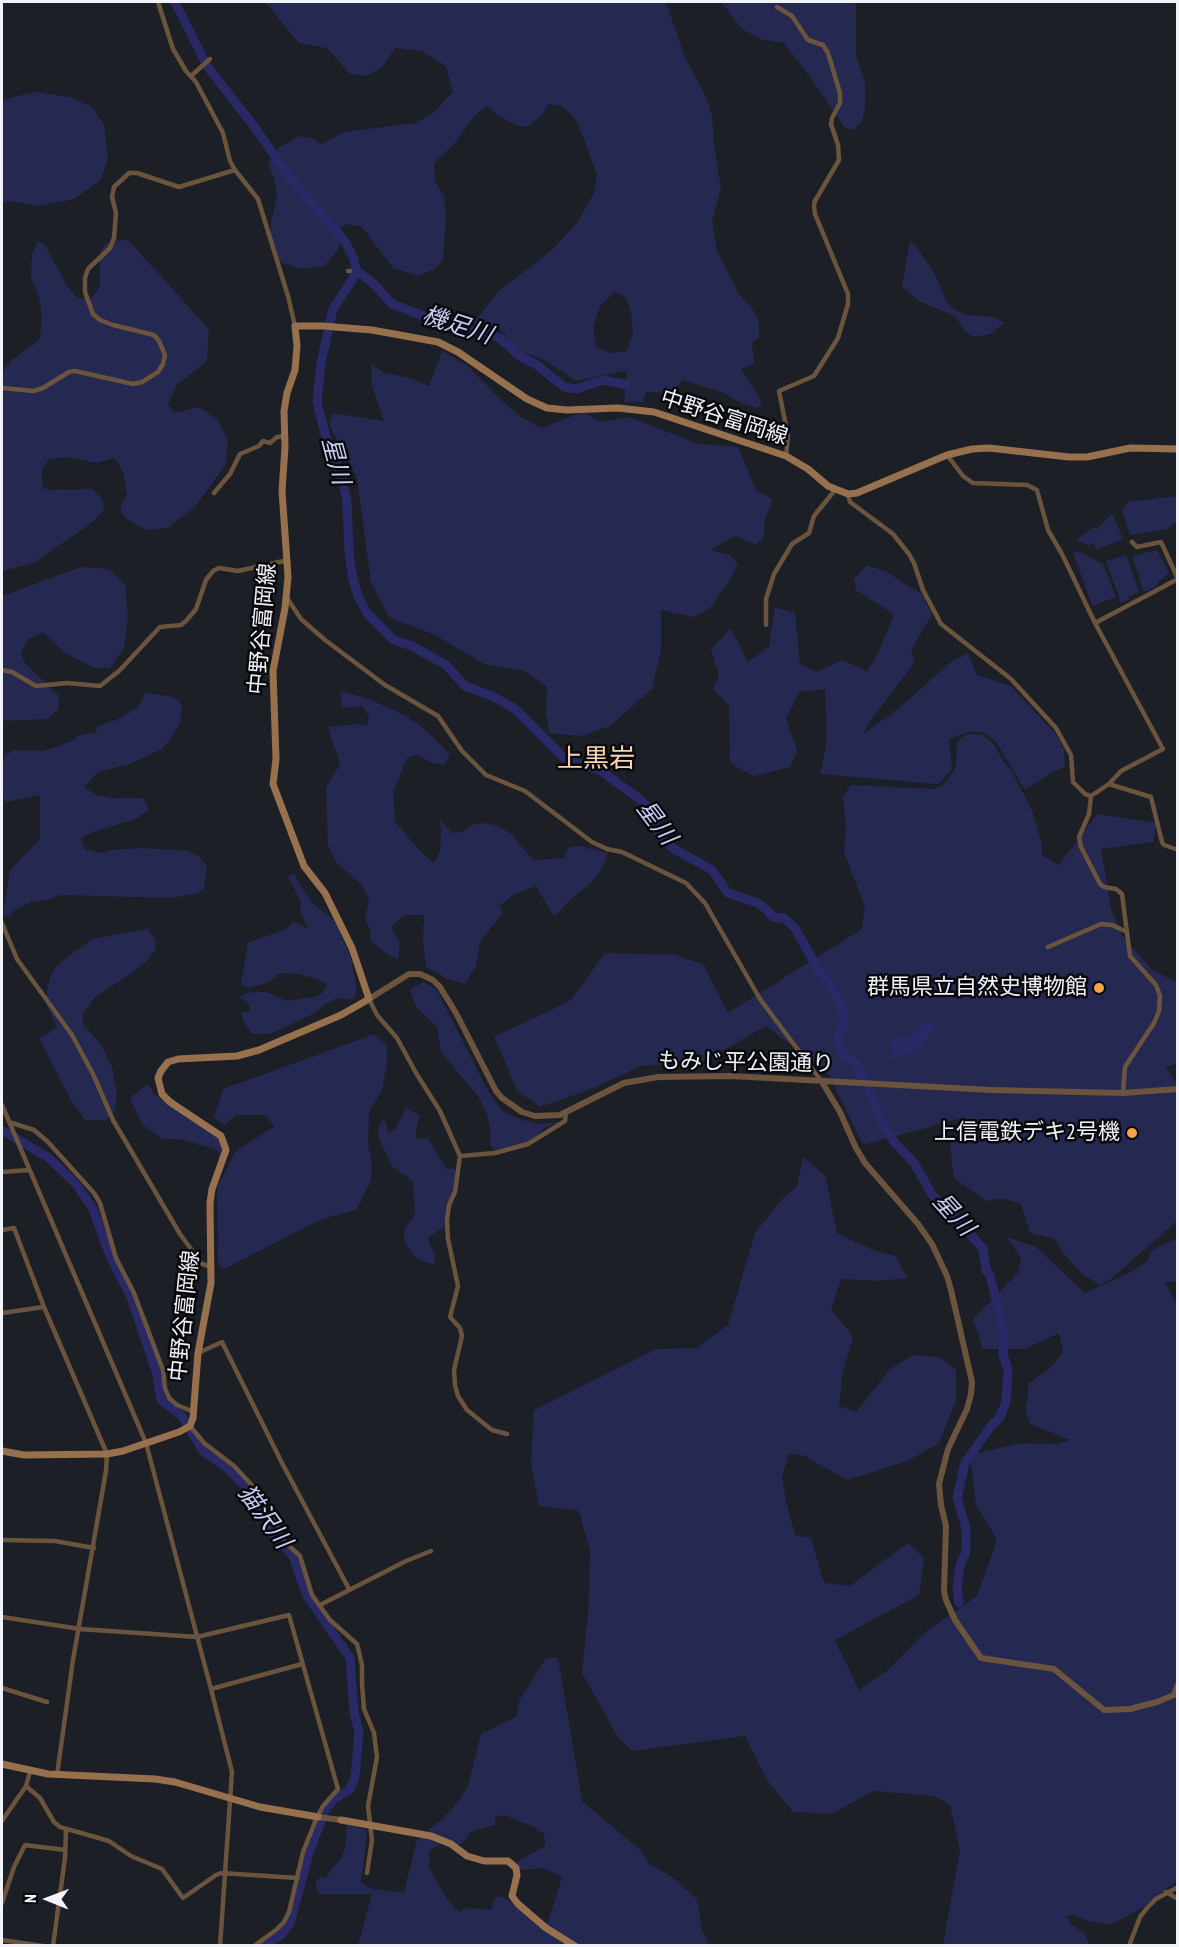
<!DOCTYPE html>
<html>
<head>
<meta charset="utf-8">
<style>
  body { margin:0 }
  #map { position:relative; width:1179px; height:1947px; overflow:hidden; background:#1d1f26; font-family:"PT Sans Narrow",sans-serif }
  canvas { display:block }
  .frame { position:absolute; inset:0; border:3px solid #f2f3f8; pointer-events:none }
  .north { position:absolute; left:18px; top:1869px; width:60px; height:60px; -webkit-text-stroke:4px #08090c; paint-order:stroke; rotate:271deg; font-size:16px; font-weight:700; line-height:24px; text-align:center; color:#f2f3f8 }
  .north::after { content:''; display:block; margin:auto; width:21px; height:27px; background:#f2f3f8; clip-path:polygon(50% 0,100% 100%,50% 72%,0 100%) }
</style>
</head>
<body>
<div id="map">
<canvas width="1179" height="1947"></canvas>
<div class="frame"></div>
<div class="north">N</div>
</div>
<script>
const ctx = document.querySelector('canvas').getContext('2d');
ctx.lineJoin = 'round';
function fill(path, color) { ctx.fillStyle = color; ctx.fill(path, 'evenodd'); }
const poly = rows => new Path2D(rows.map(r => 'M' + r).join(''));
function strokePath(path, color, width, dash) { ctx.strokeStyle = color; ctx.lineWidth = width; ctx.lineCap = dash ? 'butt' : 'round'; ctx.setLineDash(dash || []); ctx.stroke(path); }
function drawText(font, color, halo, rows, align = 'center') {
  ctx.font = font + ' "PT Sans Narrow","Noto Sans JP",sans-serif'; ctx.lineWidth = 5; ctx.setLineDash([]); ctx.textBaseline = 'middle'; ctx.strokeStyle = halo; ctx.fillStyle = color; for (const [text, x, y, turn = 0] of rows) {
    ctx.save(); ctx.translate(x, y); ctx.rotate((+turn || 0) * Math.PI / 180); ctx.textAlign = isNaN(turn) ? turn : align; if (halo) ctx.strokeText(text, 0, 0); ctx.fillText(text, 0, 0); ctx.restore();
  }
}
fill(poly([
  [265,2,666,2,684,55,706,97,712,116,714,144,721,188,712,221,717,251,739,294,752,308,759,323,759,338,752,343,754,364,741,369,759,397,762,405,756,408,739,402,722,392,683,380,673,392,646,392,643,402,624,402,627,373,623,371,576,381,544,360,517,350,500,329,473,323,499,291,553,249,577,223,594,193,597,175,587,147,575,118,562,106,548,104,542,116,526,127,516,125,497,115,487,106,476,114,454,144,434,163,435,181,444,196,446,216,443,260,435,269,418,276,393,268,362,227,346,224,341,228,340,244,337,251,324,266,300,269,278,261,270,246,271,222,277,196,274,178,268,165,277,149,299,136,315,139,320,145,344,132,415,123,433,113,453,92,446,67,422,51,395,48,382,67,367,76,350,74,327,48,299,43],
  [615,292,626,298,631,312,633,334,626,351,612,353,596,347,593,327,600,306],
  [721,2,856,2,856,55,865,83,865,108,862,121,854,130,845,128,810,77,784,43,760,39,742,29],
  [35,92,70,97,92,107,104,124,108,157,101,180,74,199,39,206,12,201,2,203,2,104,5,99],
  [128,240,209,329,207,361,177,385,168,403,173,413,199,407,217,419,228,439,226,464,194,508,168,528,145,530,124,517,120,509,127,494,123,472,114,458,97,463,66,457,49,459,42,470,42,486,49,490,92,489,103,500,104,509,94,521,34,563,2,571,2,372,12,360,40,339,42,314,38,294,31,279,32,254,38,241,45,245,67,286,78,299,92,297,100,286,100,256,103,246,111,241],
  [910,241,918,249,935,274,947,302,955,310,967,315,993,317,1004,323,990,334,973,337,965,331,955,316,919,301,902,287],
  [442,351,468,366,501,400,521,417,541,428,583,412,602,422,629,417,699,444,738,447,756,490,772,499,764,524,764,537,756,545,735,536,711,550,730,555,738,564,731,579,710,608,694,617,661,610,661,650,652,689,610,726,581,736,549,733,546,711,547,687,525,671,484,664,435,635,389,617,371,583,357,478,329,424,333,413,384,421,372,386,371,364,384,373,410,378,429,386],
  [1177,496,1177,522,1167,529,1130,535,1122,510,1128,502],
  [1112,513,1123,539,1097,550,1093,543,1089,545,1076,540,1094,527,1097,529],
  [1157,550,1169,573,1157,583,1157,586,1144,592,1132,556],
  [1078,551,1103,564,1116,597,1092,606,1073,552],
  [1126,555,1139,592,1128,597,1129,600,1121,603,1106,561],
  [867,565,887,572,911,588,921,593,932,614,911,650,915,662,873,717,863,734,898,709,952,661,968,653,977,675,1011,686,1055,733,1064,749,1065,767,1051,773,1025,790,996,742,983,732,969,732,949,739,952,769,938,784,820,774,827,740,825,689,799,692,786,718,797,751,790,767,753,776,730,763,729,705,713,689,719,675,711,649,731,629,748,662,769,647,775,607,795,613,800,664,817,672,842,660,867,671,878,654,894,614,856,590,854,579],
  [81,567,109,569,125,585,128,617,124,648,110,668,94,668,65,653,43,632,28,639,21,654,24,662,59,696,58,710,47,719,2,721,2,596],
  [340,691,369,699,404,715,421,726,450,754,444,765,433,763,417,755,407,758,393,792,395,821,417,848,434,863,440,852,441,829,439,819,453,833,462,832,472,825,485,823,500,827,512,835,533,860,565,858,565,853,570,847,580,846,608,853,602,869,592,882,570,900,554,917,536,886,513,895,499,906,503,912,480,942,476,966,465,984,447,979,426,967,423,941,424,915,404,915,391,927,400,942,398,959,388,955,371,941,370,930,365,918,369,900,362,885,337,863,328,846,326,788,340,764,328,727,358,724,367,726,369,715,362,706,342,708],
  [150,693,173,697,179,701,182,706,180,724,167,743,162,749,130,764,98,772,84,787,96,795,114,798,143,798,149,810,136,819,96,831,81,838,81,841,85,849,101,853,112,850,141,848,188,851,200,857,207,866,204,889,198,893,172,898,61,895,47,900,32,902,15,910,9,916,3,914,10,870,40,839,40,795,6,802,2,796,2,763,6,754,13,750,43,751,53,748,74,740,77,736,96,732,98,726,118,719,138,707,145,694],
  [975,734,982,735,993,743,1004,762,1011,770,1032,810,1041,841,1042,855,1059,865,1097,814,1157,823,1153,842,1101,849,1111,909,1122,935,1152,970,1177,982,1177,1064,1166,1067,1177,1085,1177,1221,1111,1279,1100,1285,1081,1273,1064,1254,1054,1239,1030,1233,1021,1204,1002,1198,986,1201,954,1178,950,1145,966,1117,863,1145,828,1073,766,1026,703,1062,641,1066,589,1090,540,1107,517,1090,494,1037,571,1000,605,953,675,955,703,964,728,1013,862,929,865,907,844,852,846,828,843,797,851,785,935,789,944,784,952,774,956,765,957,742,966,735],
  [294,874,305,893,316,906,335,921,350,954,357,991,353,1000,339,998,327,1003,313,1014,270,1034,252,1034,244,1023,241,1012,250,1012,249,1003,238,997,251,992,266,992,288,1001,318,996,323,992,327,985,318,979,298,974,280,973,269,982,249,988,241,984,248,943,286,929,293,921,308,929,300,911,301,902,288,876],
  [148,929,156,940,155,951,146,962,132,973,94,998,83,1015,83,1024,102,1046,112,1067,117,1094,115,1109,112,1115,106,1120,85,1120,71,1100,39,1038,55,1029,56,1025,45,1001,50,977,57,965,92,939],
  [424,982,437,990,488,1091,504,1112,520,1119,540,1124,558,1122,544,1128,539,1136,528,1143,495,1152,489,1143,491,1135,487,1114,478,1096,441,1052,437,1027,416,1007,410,989],
  [372,1035,375,1035,387,1045,387,1064,382,1091,369,1111,368,1144,372,1164,371,1180,356,1210,322,1219,224,1269,218,1264,217,1188,235,1152,275,1126,264,1115,236,1115,225,1125,214,1117,223,1089],
  [148,1084,154,1094,219,1139,223,1150,220,1159,218,1160,219,1154,217,1150,180,1139,163,1139,143,1126,130,1098],
  [405,1109,408,1109,420,1116,416,1129,416,1139,427,1137,447,1169,455,1168,455,1178,452,1194,446,1205,445,1226,428,1238,435,1257,434,1265,418,1259,412,1254,404,1239,405,1228,415,1215,413,1182,392,1166,379,1139,378,1128,384,1117,388,1132,395,1130],
  [803,1157,825,1175,837,1233,875,1251,895,1256,908,1278,879,1281,841,1279,831,1309,853,1337,843,1371,839,1406,856,1412,890,1369,913,1355,939,1357,956,1370,956,1400,939,1443,908,1461,847,1480,805,1456,789,1453,782,1477,786,1501,795,1535,811,1538,824,1583,850,1586,908,1543,924,1558,919,1595,835,1640,859,1690,887,1671,924,1633,977,1596,997,1540,976,1504,970,1455,1021,1443,1057,1444,1071,1440,1030,1424,1026,1410,1029,1383,1049,1369,1063,1352,1059,1333,1025,1349,983,1349,973,1319,1018,1273,1021,1258,1007,1237,1036,1247,1085,1293,1129,1273,1147,1261,1151,1251,1177,1238,1177,1281,1165,1283,1178,1306,1177,1881,1143,1907,1111,1925,1088,1921,1072,1915,1066,1916,1071,1924,1084,1933,1090,1945,943,1945,960,1850,950,1805,934,1796,874,1791,831,1814,793,1812,767,1780,745,1736,633,1751,619,1739,582,1673,589,1604,590,1551,579,1511,539,1506,531,1463,534,1410,656,1349,696,1348,728,1325,755,1233,783,1198,797,1186],
  [546,1658,558,1658,582,1801,639,1849,650,1864,672,1877,697,1899,702,1930,709,1945,358,1945,372,1894,320,1894,316,1889,316,1883,320,1877,325,1878,341,1858,345,1849,347,1825,365,1829,367,1835,361,1883,374,1889,404,1893,417,1840,442,1819,458,1802,468,1786,481,1734,516,1717,519,1701],
  [504,1815,534,1827,544,1834,545,1846,517,1862,520,1870,543,1868,562,1877,548,1922,543,1928,513,1903,501,1896,495,1898,491,1910,468,1908,459,1912,446,1898,429,1866,430,1850,443,1843,460,1845,467,1839,470,1832,495,1825,495,1817]
]), '#252850');
fill(poly([
  [930,1019,936,1025,922,1047,893,1059,889,1042,910,1035]
]), '#292a65');
strokePath(poly([
  [175,2,207,66,256,129,288,175,346,243,354,259,356,270,352,280,333,309,321,363,317,403,327,440,342,478,347,501,349,554,353,579,358,596,367,613,394,640,412,646,446,665,465,686,492,696,515,709,563,757,601,771,637,797,647,806,659,835,674,849,712,870,728,893,758,903,765,908,773,917,784,918,795,928,820,973,826,978,843,1009,843,1029,837,1039,844,1056,856,1063,876,1106,882,1123,894,1142,914,1163,933,1196,954,1215,983,1249,986,1270,990,1275,1004,1332,1003,1355,1008,1369,1006,1402,1000,1417,991,1426,965,1463,957,1498,966,1528,966,1552,960,1566,957,1587,959,1603],
  [356,270,373,283,392,304,452,327,484,333,500,338,518,355,537,365,564,387,576,389,603,380,627,385],
  [2,1130,49,1158,76,1184,93,1209,110,1256,131,1297,156,1371,161,1400,182,1416,203,1451,226,1467,245,1486,261,1510,272,1533,293,1556,306,1594,350,1658,354,1713,359,1732,355,1778,349,1790,334,1799,325,1810,309,1853,290,1923,281,1935,264,1946]
]), '#292a65', 9);
strokePath(poly([
  [158,2,173,49,186,71,196,82,223,133,230,161,235,170,258,199,288,296,295,326],
  [777,7,792,16,808,40,823,45,828,53,840,93,840,103,832,118,831,124,838,145,839,160,815,201,814,206,815,214,848,294,848,304,838,338,814,376,779,391,788,436,786,456],
  [191,76,210,59],
  [348,271,350,271],
  [2,388,34,391,43,388,69,372,75,371,133,384,142,382,158,372,163,364,165,355,159,341,154,335,113,325,100,320,93,314,85,292,85,278,88,269,110,248,114,238,116,213,112,197,114,187,129,173,137,173,179,187,235,170],
  [947,455,963,476,973,483,1027,485,1037,490,1048,530,1062,554,1095,623,1163,749,1121,771,1109,784,1091,796],
  [214,493,230,474,240,454,259,446,263,441,270,443,277,437,286,436],
  [848,494,850,502,893,534,909,554,914,563,923,590,941,624,1011,679,1056,728,1071,755,1073,782,1085,794,1091,796],
  [1132,542,1137,547,1161,542,1178,579],
  [287,598,301,619,325,640,385,685,438,716,462,751,486,775,525,791,592,842,607,849,622,852,686,883,705,903,760,999,822,1082],
  [1095,623,1178,579],
  [766,625,766,599,774,574,792,544,809,533,814,516,835,490],
  [2,670,12,672,36,686,67,683,100,686,119,671,160,627,181,625,186,621,196,609,206,580,213,571,219,568,238,571,288,560],
  [1109,784,1151,797,1162,842,1164,845,1178,850],
  [1091,796,1089,814,1079,837,1081,847,1100,884,1104,887,1116,889,1122,894,1130,956,1156,985,1160,996,1159,1011,1154,1023,1125,1067,1123,1093],
  [2,923,17,959,72,1035,93,1074,113,1120,180,1234,202,1264,212,1267],
  [1048,947,1101,924,1112,925,1127,932],
  [369,999,377,1015,397,1038,416,1073,440,1111,460,1156,455,1192,449,1205,447,1220,448,1239,458,1286,450,1317,460,1328,462,1336,454,1370,455,1385,458,1396,467,1410,492,1430,507,1434],
  [2,1105,146,1443,211,1689,232,1772,220,1946],
  [9,1122,34,1130,47,1141,94,1193,100,1203,116,1258,134,1293,163,1370,165,1388,169,1398,177,1405,194,1412],
  [460,1156,495,1153,528,1144,565,1121,566,1113],
  [2,1172,29,1170],
  [2,1230,14,1228,44,1307,107,1454,106,1471,73,1660,57,1775],
  [2,1313,44,1307],
  [198,1353,222,1342,282,1463,349,1589],
  [190,1426,204,1443,234,1466,264,1498,286,1543,300,1556,312,1595,330,1620,357,1644,362,1665,362,1684,364,1709,374,1733,377,1757,368,1806,372,1840,367,1873],
  [2,1540,55,1541,94,1548],
  [320,1605,406,1561,431,1551],
  [2,1617,80,1629,197,1637,289,1615,338,1789,323,1806,317,1817,303,1852,289,1912,284,1922,276,1930,254,1946],
  [2,1688,47,1702],
  [211,1689,302,1664],
  [30,1772,26,1786,40,1798,54,1822,60,1827,109,1841,131,1856,162,1869,183,1898,216,1875,221,1873,297,1878],
  [2,1821,26,1786],
  [1166,1892,1178,1899],
  [2,1903,14,1867,25,1845,65,1850],
  [2,1940,43,1946],
  [53,1946,65,1858,66,1830],
  [1129,1946,1140,1917,1147,1908,1156,1899,1178,1887]
]), '#6b543d', 4.5);
strokePath(poly([
  [369,999,409,974,420,974,433,980,440,987,456,1013,496,1091,502,1098,522,1112,535,1116,560,1115,624,1083,658,1077,731,1076,991,1090,1123,1093,1178,1089],
  [822,1082,840,1112,856,1148,865,1163,918,1224,932,1244,947,1276,951,1290,972,1382,971,1394,967,1409,948,1449,939,1484,941,1505,946,1526,944,1592,946,1600,955,1620,981,1658,1054,1669,1104,1710,1130,1709,1157,1702,1174,1695,1178,1684],
  [318,1817,341,1820]
]), '#6b543d', 6);
strokePath(poly([
  [2,1451,24,1455,107,1454,123,1451,179,1432,190,1426,193,1418,198,1353,211,1283,210,1203,212,1189,226,1150,221,1136,170,1102,162,1094,158,1078,161,1071,168,1062,178,1059,237,1056,259,1050,341,1015,369,999,352,948,325,893,304,866,273,784,276,759,273,671,285,608,288,577,282,491,285,447,284,411,287,393,295,370,297,346,295,326,323,326,372,330,438,342,458,352,527,399,547,408,567,410,618,408,654,412,786,456,808,469,828,486,848,494,857,493,947,455,972,449,989,448,1069,457,1087,457,1130,448,1178,449],
  [2,1764,48,1774,155,1779,175,1782,260,1807,318,1817],
  [341,1820,431,1836,451,1844,467,1856,484,1861,508,1861,516,1868,517,1875,512,1896,518,1904,546,1928,575,1946]
]), '#97714d', 7);
for (const [x, y, r, color] of [
  [1099,988,6,"#f6a247"],
  [1132,1133,6,"#f6a247"]
]) { const dot = new Path2D(); dot.arc(x, y, r, 0, 2 * Math.PI); ctx.fillStyle = color; ctx.fill(dot); strokePath(dot, '#08090c', 2); }
drawText('22px', '#f2f3f8', '#08090c', [
  ["中野谷富岡線",724,418,18],
  ["中野谷富岡線",263,629,-85],
  ["もみじ平公園通り",746,1063,1],
  ["中野谷富岡線",185,1316,-84]
]);
drawText('22px', '#f2f3f8', '#08090c', [
  ["群馬県立自然史博物館",1087,988],
  ["上信電鉄デキ2号機",1120,1133]
], 'right');
drawText('italic 24px', '#c8cef4', '#08090c', [
  ["機足川",457,326,18],
  ["星川",335,461,75],
  ["星川",656,823,53],
  ["星川",953,1215,48],
  ["猫沢川",264,1517,54]
]);
drawText('26px', '#f8d4b2', '#08090c', [
  ["上黒岩",596,760]
]);
</script>
</body>
</html>
